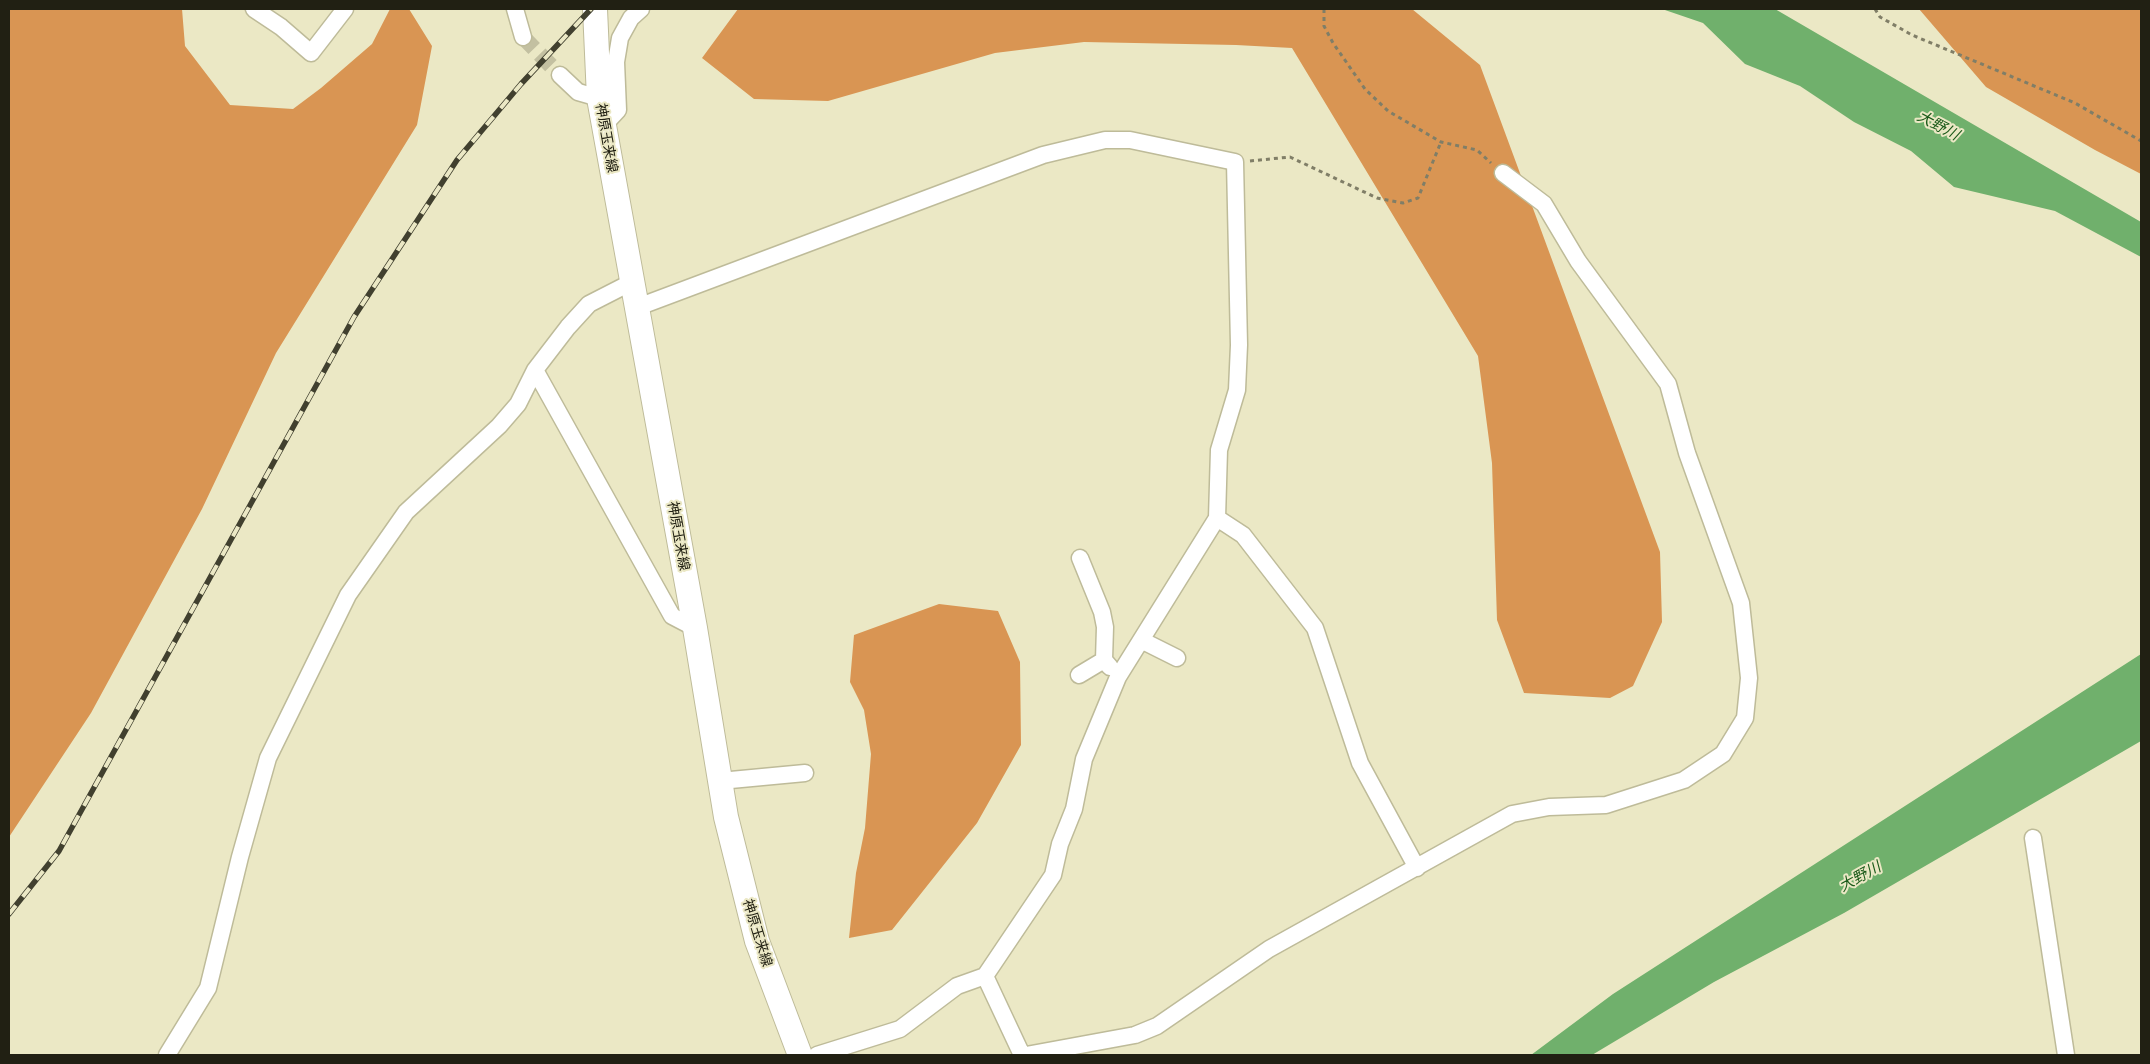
<!DOCTYPE html>
<html>
<head>
<meta charset="utf-8">
<style>
  body { margin:0 }
  #map { position:relative; width:2150px; height:1064px; overflow:hidden; background:#ebe8c5; font-family:"IBM Plex Serif",serif }
  canvas { display:block }
  .frame { position:absolute; inset:0; border:10px solid #212013; pointer-events:none }
</style>
</head>
<body>
<div id="map">
<canvas width="2150" height="1064"></canvas>
<div class="frame"></div>
</div>
<script>
const ctx = document.querySelector('canvas').getContext('2d');
ctx.lineJoin = 'round';
function fill(path, color) { ctx.fillStyle = color; ctx.fill(path, 'evenodd'); }
const poly = rows => new Path2D(rows.map(r => 'M' + r).join(''));
function strokePath(path, color, width, dash) { ctx.strokeStyle = color; ctx.lineWidth = width; ctx.lineCap = dash ? 'butt' : 'round'; ctx.setLineDash(dash || []); ctx.stroke(path); }
function drawText(font, color, halo, rows, align = 'center') {
  ctx.font = font + ' "IBM Plex Serif","Noto Sans JP",serif'; ctx.lineWidth = 4; ctx.setLineDash([]); ctx.textBaseline = 'middle'; ctx.strokeStyle = halo; ctx.fillStyle = color; for (const [text, x, y, turn = 0] of rows) {
    ctx.save(); ctx.translate(x, y); ctx.rotate((+turn || 0) * Math.PI / 180); ctx.textAlign = isNaN(turn) ? turn : align; if (halo) ctx.strokeText(text, 0, 0); ctx.fillText(text, 0, 0); ctx.restore();
  }
}
fill(poly([
  [9,9,182,9,185,46,230,105,293,109,321,88,372,44,390,9,409,9,432,46,417,125,276,353,202,509,91,713,9,837],
  [738,9,1412,9,1480,65,1660,552,1662,622,1633,686,1610,698,1524,693,1497,620,1492,463,1478,356,1292,48,1236,45,1084,42,995,53,828,101,754,99,702,58],
  [1919,9,2141,9,2141,174,2095,150,1986,87],
  [939,604,998,611,1020,662,1021,745,977,823,892,930,849,938,856,873,865,828,871,754,864,710,850,682,854,635]
]), '#d99553');
fill(poly([
  [1662,9,1775,9,2141,222,2141,257,2055,211,1954,187,1911,151,1854,122,1800,86,1745,64,1703,23],
  [2141,654,2141,741,1844,913,1714,982,1592,1055,1531,1055,1613,994]
]), '#70b06c');
strokePath(poly([
  [523,37,560,75]
]), '#c3c0a1', 16, [16, 8]);
const minor = poly([
  [254,9,281,27,311,53,345,9],
  [515,9,523,37],
  [560,75,578,92,599,98],
  [604,125,618,110,616,62,620,38,631,18,641,9],
  [638,307,1043,155,1105,140,1130,140,1235,162,1239,345,1237,390,1219,450,1217,518,1243,535,1315,628,1360,763,1417,868],
  [535,370,672,616,695,628],
  [1080,558,1102,612,1105,627,1104,660],
  [1141,640,1177,658],
  [1079,675,1104,660,1110,667],
  [720,781,805,773],
  [2033,838,2066,1055],
  [985,976,1022,1055],
  [167,1055,208,988,240,857,268,758,348,595,406,512,499,426,518,404,535,370,568,327,589,304,632,282],
  [817,1055,900,1029,957,986,985,976,1053,875,1060,844,1074,809,1084,759,1118,677,1217,518],
  [1026,1055,1135,1035,1157,1026,1269,949,1512,814,1549,807,1606,805,1684,780,1723,754,1745,718,1749,678,1741,603,1687,453,1668,384,1578,261,1544,204,1503,173]
]);
const secondary = poly([
  [595,9,599,98,695,628,726,817,757,941,800,1055]
]);
strokePath(minor, '#bebb99', 19);
strokePath(secondary, '#bebb99', 26);
strokePath(poly([
  [1324,9,1324,26,1333,43,1365,89,1388,111,1441,142,1477,150,1491,163],
  [1875,9,1880,17,1912,35,2075,103,2141,141],
  [1250,161,1290,157,1377,198,1403,203,1418,198,1441,142]
]), '#807e67', 3, [4, 4]);
strokePath(minor, '#fff', 16);
strokePath(secondary, '#fff', 24);
const rail = poly([
  [9,914,59,851,354,317,457,160,521,84,591,9]
]);
strokePath(rail, '#41402f', 5.5);
strokePath(rail, '#ebe8c5', 4, [11]);
drawText('14px', '#212013', '#ebe8c5', [
  ["神原玉来線",606,138,80],
  ["神原玉来線",678,536,80],
  ["神原玉来線",757,933,73]
]);
drawText('italic 15px', '#1a5a19', '#ebe8c5', [
  ["大野川",1938,126,28],
  ["大野川",1860,877,-29]
]);
</script>
</body>
</html>
